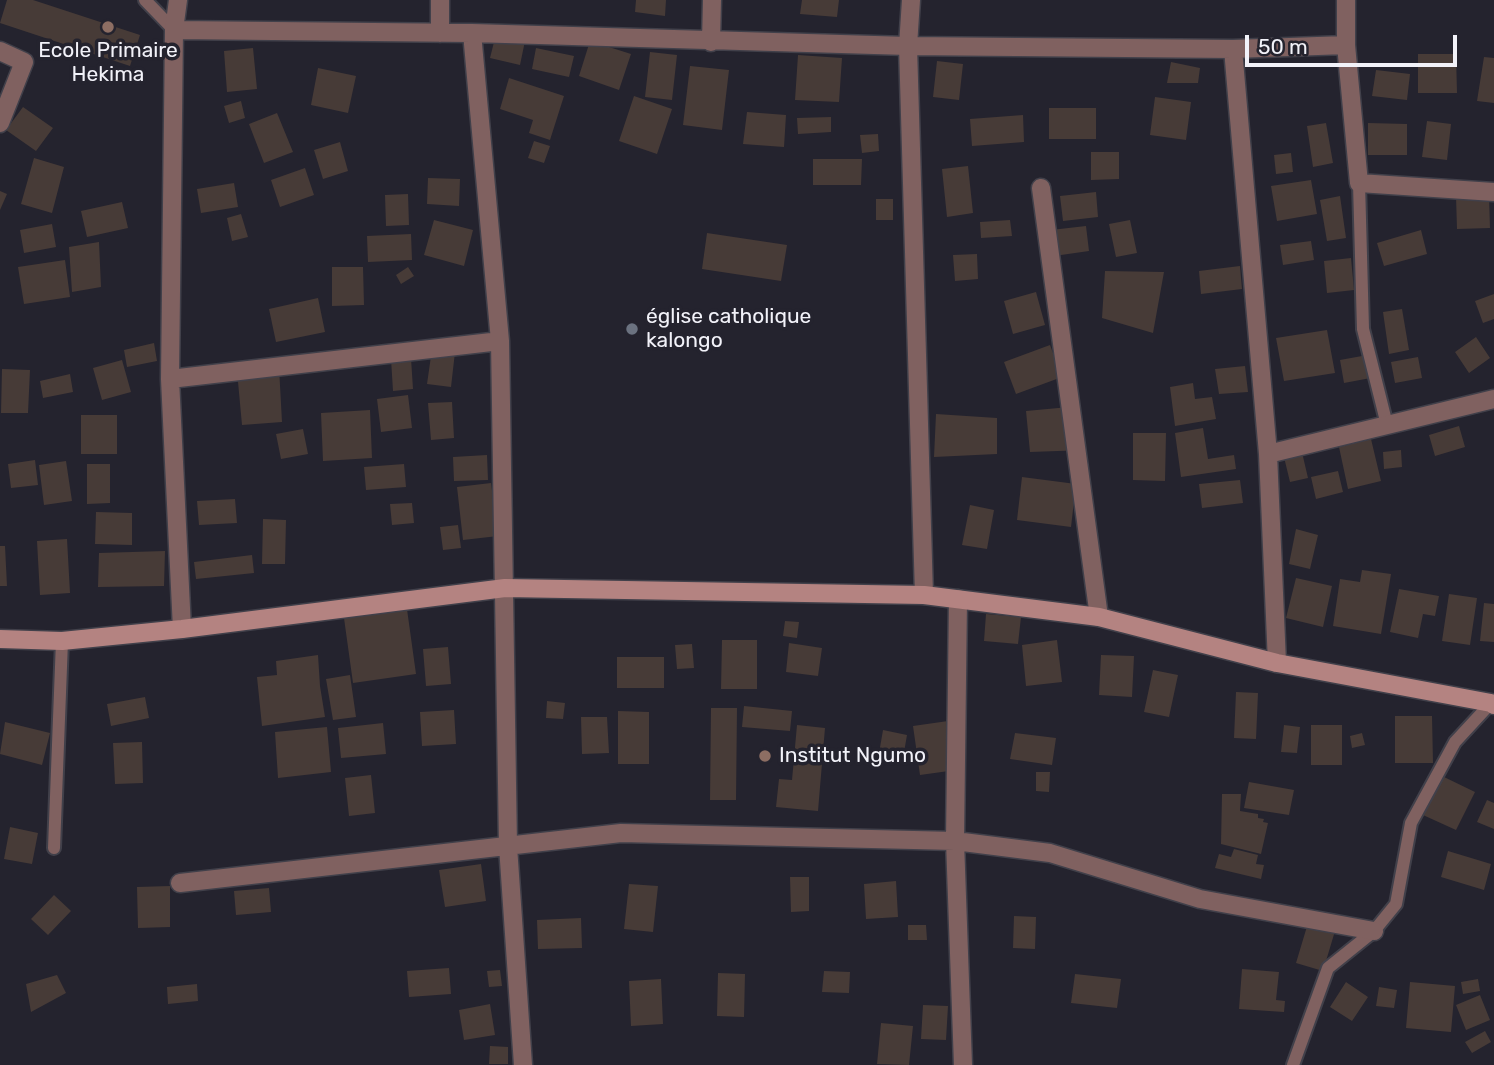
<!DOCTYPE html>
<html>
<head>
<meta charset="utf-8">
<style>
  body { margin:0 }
  #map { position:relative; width:1494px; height:1065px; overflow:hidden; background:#24232e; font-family:Rubik,sans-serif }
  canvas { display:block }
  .scale { position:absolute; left:1245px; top:35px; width:212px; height:32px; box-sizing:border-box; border:4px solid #f2f2f9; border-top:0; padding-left:9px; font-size:21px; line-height:24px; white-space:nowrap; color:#f2f2f9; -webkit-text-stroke:5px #24232e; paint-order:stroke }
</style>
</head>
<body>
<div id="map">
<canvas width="1494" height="1065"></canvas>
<div class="scale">50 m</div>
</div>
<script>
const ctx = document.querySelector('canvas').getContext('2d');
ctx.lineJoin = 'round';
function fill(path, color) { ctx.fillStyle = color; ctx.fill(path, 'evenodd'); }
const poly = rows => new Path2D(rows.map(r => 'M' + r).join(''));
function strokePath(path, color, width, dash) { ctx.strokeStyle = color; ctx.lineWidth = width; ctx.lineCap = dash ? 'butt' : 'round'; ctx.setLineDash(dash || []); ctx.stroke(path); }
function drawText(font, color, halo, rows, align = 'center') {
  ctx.font = font + ' Rubik,sans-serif'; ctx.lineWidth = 7; ctx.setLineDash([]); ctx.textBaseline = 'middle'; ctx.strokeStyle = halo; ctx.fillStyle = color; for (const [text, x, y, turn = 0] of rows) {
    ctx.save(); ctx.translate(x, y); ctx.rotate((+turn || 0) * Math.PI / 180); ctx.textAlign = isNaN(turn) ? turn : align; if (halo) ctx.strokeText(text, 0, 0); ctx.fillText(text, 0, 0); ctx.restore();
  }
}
fill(poly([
  [7,0,33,0,140,35,130,66,0,23],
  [636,0,666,0,665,16,635,12],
  [802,0,839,0,837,17,800,14],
  [496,34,525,41,520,65,490,58],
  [590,41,631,54,619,90,579,76],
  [253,48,257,89,227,92,224,51],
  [536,48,574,56,569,77,532,69],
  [650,52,677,55,672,100,645,97],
  [1418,54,1456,54,1457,93,1418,93],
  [798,55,842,58,839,102,795,100],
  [1484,57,1494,58,1494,103,1477,101],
  [937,61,963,64,959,100,933,97],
  [1171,62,1200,68,1198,83,1167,83],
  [690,66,729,70,722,130,683,125],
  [318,68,356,76,348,113,311,105],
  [1376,70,1410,74,1407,100,1372,96],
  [509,78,564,96,550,140,529,133,533,120,500,109],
  [634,96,672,109,657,154,619,141],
  [1155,97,1191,102,1186,140,1150,135],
  [241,101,245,118,229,123,224,106],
  [23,107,53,128,36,151,6,130],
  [1049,108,1096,108,1096,139,1049,139],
  [747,112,786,115,784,147,743,144],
  [277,113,293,152,264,163,249,124],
  [1023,115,1024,142,972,146,970,119],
  [831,117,831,132,798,134,797,118],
  [1427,121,1451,124,1447,160,1422,157],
  [1326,123,1333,163,1313,167,1307,126],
  [1368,123,1407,124,1407,155,1368,155],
  [878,134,879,151,862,153,860,135],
  [534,141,550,146,544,163,528,158],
  [340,142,348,171,323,179,314,150],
  [1091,152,1119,152,1119,179,1091,180],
  [1291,153,1293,172,1276,174,1274,155],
  [34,158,64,167,52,213,21,204],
  [813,159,862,159,861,185,813,185],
  [968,166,973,213,947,217,942,169],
  [305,168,314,195,280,207,271,180],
  [428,178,460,179,459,206,427,204],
  [1311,180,1317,214,1277,221,1271,186],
  [234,183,238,207,201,213,197,189],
  [0,191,7,194,0,210],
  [1096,192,1098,217,1063,221,1060,196],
  [408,194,409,225,386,226,385,195],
  [1489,195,1490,228,1457,229,1456,196],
  [1340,196,1346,238,1327,241,1320,200],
  [876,199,893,199,893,220,876,220],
  [122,202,128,228,87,237,81,211],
  [241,214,248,237,232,241,227,218],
  [434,220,473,230,464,266,424,255],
  [1010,220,1012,236,981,238,980,222],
  [1130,220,1137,253,1116,257,1109,224],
  [52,224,56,247,24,253,20,230],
  [1086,226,1089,251,1054,256,1051,230],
  [1421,230,1427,254,1384,266,1377,243],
  [707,233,787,245,781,281,702,269],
  [411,234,412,260,368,262,367,236],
  [1311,241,1314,260,1283,265,1280,245],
  [99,242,101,287,72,292,69,247],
  [977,254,978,279,955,281,953,255],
  [1351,258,1354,290,1327,293,1324,261],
  [65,260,70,297,24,304,18,267],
  [1240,266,1242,289,1201,294,1199,271],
  [332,267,363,267,364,305,332,306],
  [408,267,414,276,401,284,396,275],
  [1105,271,1164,272,1153,333,1102,318],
  [1036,292,1045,325,1013,334,1004,301],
  [1494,294,1494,319,1483,323,1475,301],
  [318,298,325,332,276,342,269,309],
  [1402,309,1409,350,1389,354,1383,312],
  [1327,330,1335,373,1284,381,1276,338],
  [1476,337,1490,358,1469,373,1455,352],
  [154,343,157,361,127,367,124,350],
  [1050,345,1062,377,1016,394,1004,362],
  [432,349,455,352,451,387,427,384],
  [1373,354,1376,377,1344,383,1340,360],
  [1418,357,1422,378,1395,383,1391,362],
  [411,358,413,389,393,391,391,359],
  [122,360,131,392,102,400,93,368],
  [1245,366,1248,392,1219,394,1215,369],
  [279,367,282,422,242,425,237,371],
  [2,369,30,370,28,413,1,413],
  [70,374,73,392,43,398,40,381],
  [1193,383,1195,399,1212,397,1216,419,1175,426,1170,387],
  [408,395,412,428,381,432,377,399],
  [452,402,454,438,431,440,428,403],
  [1080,406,1086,450,1030,452,1026,411],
  [370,410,372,458,323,461,321,413],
  [936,414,997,418,997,454,934,457],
  [81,415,117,415,117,454,81,454],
  [1459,426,1465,447,1435,456,1429,435],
  [1203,428,1208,459,1234,455,1236,469,1181,477,1175,433],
  [303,429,308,454,281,459,276,434],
  [1133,433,1166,433,1165,481,1133,480],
  [1371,439,1381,481,1348,489,1339,447],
  [1301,448,1308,478,1290,482,1283,453],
  [1401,450,1402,467,1384,469,1383,452],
  [487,455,488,480,454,481,453,457],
  [35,460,38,485,11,488,8,464],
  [66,461,72,501,44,505,39,465],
  [87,464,110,464,110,503,87,504],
  [404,464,406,487,366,490,364,467],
  [1338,471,1343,492,1316,499,1311,477],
  [1022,477,1076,484,1071,527,1017,520],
  [1240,480,1243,503,1202,508,1199,484],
  [491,483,498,536,463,540,457,487],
  [235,499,237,523,199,525,197,501],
  [412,503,414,523,392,525,390,504],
  [970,505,994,510,987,549,962,545],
  [96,512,132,513,132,545,95,544],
  [263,519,286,520,285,564,262,564],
  [458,525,461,548,443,550,440,527],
  [1296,529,1318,535,1310,569,1289,564],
  [67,539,70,593,40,595,37,541],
  [0,546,5,546,7,586,0,586],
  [165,551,164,586,98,587,99,553],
  [252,555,254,573,196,579,194,562],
  [1362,570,1391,574,1381,634,1333,626,1340,579,1360,582],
  [1296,578,1332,586,1323,627,1286,618],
  [1399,589,1439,596,1435,616,1423,614,1418,638,1390,632],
  [1449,594,1477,598,1470,645,1442,641],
  [406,602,416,674,353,683,343,611],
  [1484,603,1494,604,1494,642,1480,641],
  [986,614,1021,617,1018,644,984,641],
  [785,621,799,622,797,638,783,636],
  [722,640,757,640,757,689,721,689],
  [1057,640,1062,682,1026,686,1022,645],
  [789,643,822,648,818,676,786,672],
  [692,644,694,668,677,669,675,645],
  [448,647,451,684,426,686,423,649],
  [318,655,320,686,325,717,262,726,257,677,277,675,276,661],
  [1101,655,1134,656,1132,697,1099,695],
  [617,657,664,657,664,688,617,688],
  [1153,670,1178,675,1169,717,1144,712],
  [350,675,356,717,333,720,326,679],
  [1236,692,1258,693,1256,739,1234,738],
  [145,697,149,718,111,726,107,704],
  [547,701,565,703,563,719,546,718],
  [744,706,792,711,790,731,742,727],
  [711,708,737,708,736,800,710,800],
  [454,710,456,744,422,746,420,712],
  [618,711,649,712,649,764,618,764],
  [1395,716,1432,716,1433,763,1395,763],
  [581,717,607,717,609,753,582,754],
  [948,721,956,770,920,775,913,726],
  [5,722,50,733,42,765,0,754],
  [383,723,386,754,341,758,338,728],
  [797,725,825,728,818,811,776,807,779,779,792,780],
  [1284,725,1300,727,1297,753,1281,752],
  [1311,725,1342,725,1342,765,1311,765],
  [327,727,331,772,278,778,275,732],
  [883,730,907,735,902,764,878,759],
  [1015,733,1056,738,1052,765,1010,759],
  [1362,733,1365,745,1352,748,1350,736],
  [142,742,143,783,115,784,113,743],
  [1036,772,1050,772,1049,792,1036,791],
  [371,775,375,813,349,816,345,778],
  [1442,776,1475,792,1456,830,1423,815],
  [1249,782,1294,790,1289,815,1244,808],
  [1222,794,1241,794,1240,811,1258,814,1258,818,1264,819,1263,822,1268,823,1261,854,1221,844],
  [1487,800,1494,803,1494,829,1477,822],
  [10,827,38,833,32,864,4,859],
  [1234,849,1258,855,1256,864,1264,865,1261,879,1215,868,1219,854,1231,857],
  [1448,851,1491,864,1484,890,1441,877],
  [481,864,486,901,445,907,439,870],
  [790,877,809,877,809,911,791,912],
  [896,881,898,917,866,919,864,884],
  [629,884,658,886,653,932,624,929],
  [170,886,170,927,138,928,137,887],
  [269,888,271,912,236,915,234,891],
  [54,895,71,911,48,935,31,919],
  [1014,916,1036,917,1035,949,1013,948],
  [581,918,582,948,538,949,537,920],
  [1308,923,1335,931,1323,971,1296,963],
  [908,925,926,925,927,940,908,940],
  [449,968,451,994,409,997,407,971],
  [1242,969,1279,972,1276,1000,1285,1001,1284,1012,1239,1009],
  [500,970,502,986,489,987,487,971],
  [824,971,850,972,849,993,822,992],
  [718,973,745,974,744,1017,717,1016],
  [1075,974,1121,979,1117,1008,1071,1003],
  [57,975,66,993,31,1012,26,984],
  [661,979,663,1024,631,1026,629,981],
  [1478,979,1480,991,1463,994,1461,982],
  [1346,982,1368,997,1352,1021,1330,1007],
  [1410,982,1455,986,1451,1032,1406,1028],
  [197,984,198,1001,168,1004,167,987],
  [1379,987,1397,990,1394,1008,1376,1006],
  [1480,995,1490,1020,1466,1030,1456,1005],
  [490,1004,495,1035,464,1040,459,1010],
  [923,1005,948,1006,946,1040,921,1039],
  [881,1023,913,1026,909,1065,877,1064],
  [1485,1031,1491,1042,1472,1053,1465,1042],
  [490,1046,508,1047,508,1064,489,1064]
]), '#473b37');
const lane = poly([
  [145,0,174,30],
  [1359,183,1363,329,1387,425],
  [54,848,62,641],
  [1293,1065,1328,968,1374,931,1396,904,1411,823,1455,742,1491,703]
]);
const street = poly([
  [178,0,174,30,170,379,182,629],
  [911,0,908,46,924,595],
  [1346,0,1346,45,1359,183,1494,192],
  [174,30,472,33,908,46,1233,49,1346,45],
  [440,33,440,0],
  [472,33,500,341,508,846,523,1065],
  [711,42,712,0],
  [1233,49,1268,454,1277,663],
  [0,51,24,62,0,123],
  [1041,188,1099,617],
  [170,379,500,341],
  [1268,454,1494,399],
  [958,599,955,841,963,1065],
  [180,883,621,833,955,841,1050,853,1200,899,1374,931]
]);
const secondary = poly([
  [0,639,62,641,182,629,505,588,924,595,1099,617,1277,663,1491,703,1494,705]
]);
strokePath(lane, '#41404a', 16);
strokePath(street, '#41404a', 21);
strokePath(secondary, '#41404a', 21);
strokePath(lane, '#806160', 12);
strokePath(street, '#806160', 18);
strokePath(secondary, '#b48381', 18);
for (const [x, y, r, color] of [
  [108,27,7,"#8d6e63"],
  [632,329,7,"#6b7280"],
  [765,756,7,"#8d6e63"]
]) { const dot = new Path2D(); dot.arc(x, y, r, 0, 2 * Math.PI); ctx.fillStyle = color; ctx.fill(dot); strokePath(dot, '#24232e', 2.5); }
drawText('21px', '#f2f2f9', '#24232e', [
  ["Ecole Primaire",108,51,"center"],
  ["Hekima",108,75,"center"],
  ["église catholique",646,317],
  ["kalongo",646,341],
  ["Institut Ngumo",779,756]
], 'left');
</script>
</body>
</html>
